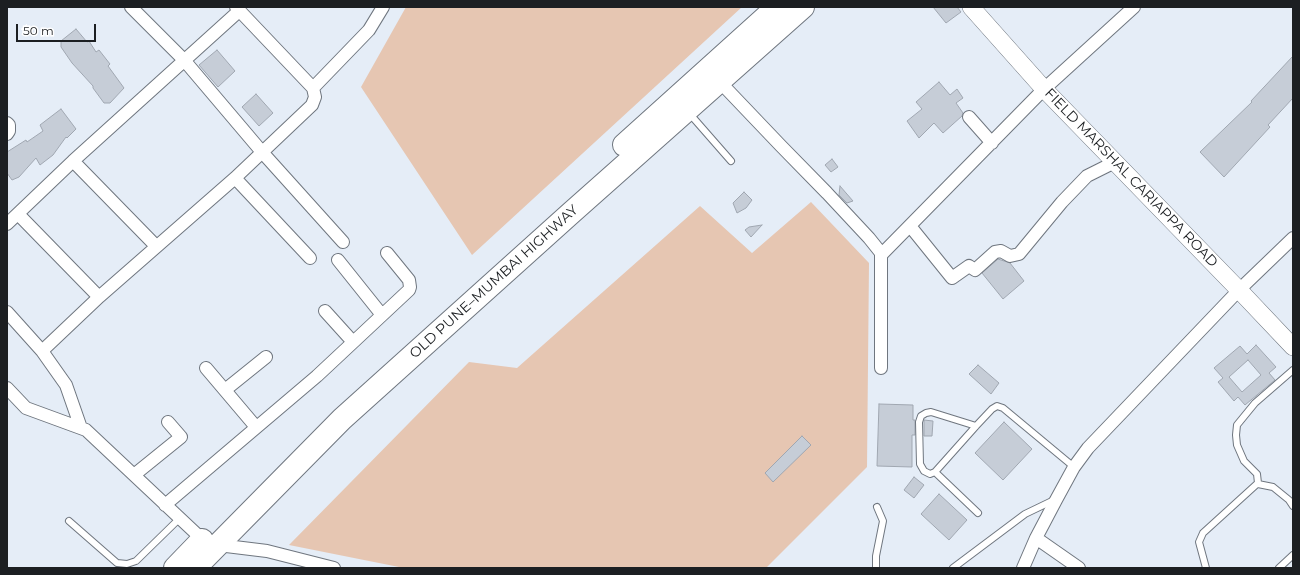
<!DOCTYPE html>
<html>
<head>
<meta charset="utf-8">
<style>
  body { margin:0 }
  #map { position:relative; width:1300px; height:575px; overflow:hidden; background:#e5edf7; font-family:Montserrat,sans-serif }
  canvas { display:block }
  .frame { position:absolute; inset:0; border:8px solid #1c1f22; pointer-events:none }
  .scale { position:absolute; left:16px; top:24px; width:80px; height:18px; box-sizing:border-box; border:2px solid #1c1f22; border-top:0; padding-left:5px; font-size:12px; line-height:14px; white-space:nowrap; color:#1c1f22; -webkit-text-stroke:3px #fff; paint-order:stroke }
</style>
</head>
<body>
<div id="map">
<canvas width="1300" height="575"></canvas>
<div class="frame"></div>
<div class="scale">50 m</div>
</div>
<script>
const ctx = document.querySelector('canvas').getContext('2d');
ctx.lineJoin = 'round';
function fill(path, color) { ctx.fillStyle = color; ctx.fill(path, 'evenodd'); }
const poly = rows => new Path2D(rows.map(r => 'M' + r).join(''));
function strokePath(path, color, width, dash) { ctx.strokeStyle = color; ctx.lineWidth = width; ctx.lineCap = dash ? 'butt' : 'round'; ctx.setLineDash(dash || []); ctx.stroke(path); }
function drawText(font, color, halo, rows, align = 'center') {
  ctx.font = font + ' Montserrat,sans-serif'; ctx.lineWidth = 3.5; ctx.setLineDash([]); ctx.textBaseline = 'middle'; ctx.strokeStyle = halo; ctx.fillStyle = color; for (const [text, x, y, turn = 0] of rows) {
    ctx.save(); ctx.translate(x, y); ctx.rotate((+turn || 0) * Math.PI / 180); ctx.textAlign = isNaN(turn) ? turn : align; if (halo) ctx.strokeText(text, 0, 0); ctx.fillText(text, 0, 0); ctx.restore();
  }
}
fill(poly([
  [406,7,742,7,472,255,361,87],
  [811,202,869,263,867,467,766,568,404,568,289,545,469,362,517,368,700,206,752,253]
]), '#e6c6b2');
const building = poly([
  [933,7,957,7,961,12,946,23,933,7],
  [76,29,87,42,89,41,96,52,99,50,110,64,108,66,124,88,110,103,104,103,93,88,93,86,72,63,61,47,61,41,76,29],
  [217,50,235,71,218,87,199,65,217,50],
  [1293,56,1293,98,1268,125,1270,127,1224,177,1200,152,1252,102,1251,101,1293,56],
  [939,82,950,95,957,89,963,98,956,103,963,113,962,116,943,133,934,123,919,138,907,121,922,109,916,102,939,82],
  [256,94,273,113,259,126,242,107,256,94],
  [61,109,76,129,67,138,66,137,53,155,40,165,36,158,19,177,12,180,7,173,7,152,26,140,27,142,43,131,40,125,61,109],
  [832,159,838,167,831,172,825,165,832,159],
  [840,186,853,201,847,203,839,195,840,186],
  [744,192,752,200,746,208,737,213,733,203,744,192],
  [762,225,751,237,745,230,749,227,762,225],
  [998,259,1010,263,1024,281,1003,299,982,273,998,259],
  [1256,345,1276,367,1269,373,1275,380,1245,405,1238,397,1234,401,1218,382,1223,378,1214,368,1240,346,1247,354,1256,345],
  [1248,360,1261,375,1242,392,1229,377,1248,360],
  [978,365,999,383,991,394,969,374,978,365],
  [879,404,913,405,913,420,915,420,915,435,912,435,912,467,877,466,879,404],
  [924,420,933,421,932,436,924,436,924,420],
  [1004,422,1032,449,1003,480,975,453,1004,422],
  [802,436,811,445,773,482,765,473,802,436],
  [914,477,924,485,914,498,904,490,914,477],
  [939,494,967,520,949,540,921,514,939,494]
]);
fill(building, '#c6cdd7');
strokePath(building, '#a0a7b1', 1);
const lane = poly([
  [689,113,731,161],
  [976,426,931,412,926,413,921,416,919,422,920,464,924,471,930,474,935,472,976,426,992,409,997,406,1003,408,1074,467],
  [935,472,978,513],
  [1258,484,1273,487,1289,500,1293,506],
  [69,521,117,563,127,564,136,561,180,518],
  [876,568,876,556,883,521,877,507],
  [953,568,1025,514,1054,500],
  [1206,568,1199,542,1203,533,1258,483,1257,474,1244,461,1237,445,1236,435,1237,425,1255,403,1293,370],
  [1279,568,1293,555]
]);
const street = poly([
  [131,7,184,60,262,152,343,242],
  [236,7,313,88],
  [719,81,781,146,827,193,869,238,881,253,881,368],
  [969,117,992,143],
  [7,123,9,125,9,131,7,134],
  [73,161,156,246],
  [235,178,310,258],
  [18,214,99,297],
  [7,224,73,161,239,11],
  [910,226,952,278,969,266,975,270,995,252,1001,251,1010,256,1019,254,1062,202,1087,176,1115,162],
  [881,255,1044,89,1134,7],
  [338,260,382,315],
  [325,311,353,342],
  [7,312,42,351,66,385,81,428],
  [42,351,99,297,235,178,312,105,315,97,313,88,369,30,383,7],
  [206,368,256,427],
  [7,388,26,408,86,430,203,540],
  [225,390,266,357],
  [134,475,181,437,168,422],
  [165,505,317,376,409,290,410,287,409,280,387,253],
  [1036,538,1079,568],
  [218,545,267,551,334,568],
  [1023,568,1036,538,1056,500,1074,467,1088,448,1239,290,1293,238]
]);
const secondary = poly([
  [971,7,1044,89,1239,290,1293,347]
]);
const highway = poly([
  [624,145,777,7],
  [175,568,202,540],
  [195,568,342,419,571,213,803,7]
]);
strokePath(lane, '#6f767f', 8);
strokePath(street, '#6f767f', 14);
strokePath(secondary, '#6f767f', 18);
strokePath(highway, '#6f767f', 24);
strokePath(lane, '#fff', 6);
strokePath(street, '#fff', 12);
strokePath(secondary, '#fff', 17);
strokePath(highway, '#fff', 22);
drawText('14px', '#1c1f22', '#fff', [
  ["FIELD MARSHAL CARIAPPA ROAD",1131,178,46],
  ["OLD PUNE–MUMBAI HIGHWAY",494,282,-42]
]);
</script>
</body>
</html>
